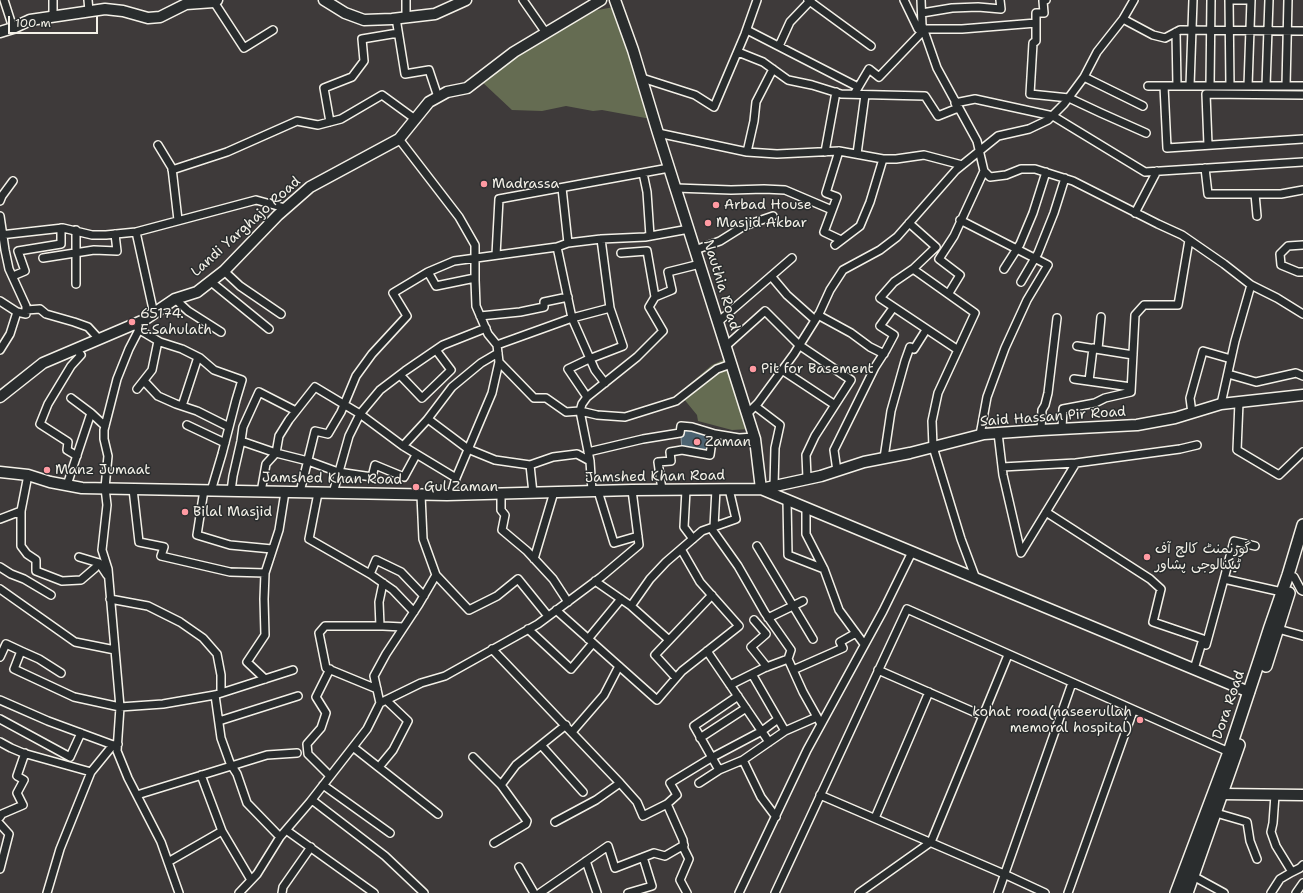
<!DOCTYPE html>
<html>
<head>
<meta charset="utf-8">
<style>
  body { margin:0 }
  #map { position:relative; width:1303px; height:893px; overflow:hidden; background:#3e3a3a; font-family:"Shantell Sans",sans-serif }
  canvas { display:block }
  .scale { position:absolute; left:8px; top:16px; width:90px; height:18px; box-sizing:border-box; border:2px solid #f4f1e8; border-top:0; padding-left:5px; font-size:12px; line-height:14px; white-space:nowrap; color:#f4f1e8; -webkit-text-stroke:3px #2a2d2e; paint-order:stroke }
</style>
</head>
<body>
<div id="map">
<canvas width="1303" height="893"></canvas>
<div class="scale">100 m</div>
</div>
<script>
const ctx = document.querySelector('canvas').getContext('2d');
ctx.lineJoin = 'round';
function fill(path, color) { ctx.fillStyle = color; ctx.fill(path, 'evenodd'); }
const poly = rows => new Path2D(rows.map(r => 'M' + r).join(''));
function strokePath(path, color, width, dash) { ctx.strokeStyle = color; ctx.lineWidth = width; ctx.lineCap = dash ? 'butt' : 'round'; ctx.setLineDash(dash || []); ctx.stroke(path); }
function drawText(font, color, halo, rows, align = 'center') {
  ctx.font = font + ' "Shantell Sans","Playpen Sans Arabic",sans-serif'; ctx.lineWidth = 3; ctx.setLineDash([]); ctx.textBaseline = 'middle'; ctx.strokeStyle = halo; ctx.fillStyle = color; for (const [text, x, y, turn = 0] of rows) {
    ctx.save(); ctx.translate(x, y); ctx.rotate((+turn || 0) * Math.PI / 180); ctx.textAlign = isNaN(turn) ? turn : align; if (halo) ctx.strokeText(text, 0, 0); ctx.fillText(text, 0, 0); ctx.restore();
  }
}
fill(poly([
  [614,7,625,37,651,119,602,110,593,111,566,106,542,111,512,110,481,81,519,51,587,12],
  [727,358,750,429,732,430,698,421,697,415,679,393,712,365]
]), '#656c52');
const water = poly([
  [680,425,713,434,710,455,682,450,680,425]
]);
fill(water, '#4d6472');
strokePath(water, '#909ca1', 1);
const street = poly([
  [4,0,13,28],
  [53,0,53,16],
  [88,0,89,11],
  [406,0,406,17],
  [523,0,546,33],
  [808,0,871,46],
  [904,0,918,29,962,29,1036,23],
  [921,0,922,25,937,68,977,141,984,171,990,177,1006,175,1021,169,1035,169,1073,181,1158,224,1182,235,1224,264,1251,285,1277,298,1303,314],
  [1046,0,1043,1,1044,13,1036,13,1036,41,1033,43,1030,94,1069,98,1101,113,1146,133],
  [1229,0,1230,86],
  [1230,0,1251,0],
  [214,2,244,48,273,30],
  [922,13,952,8,978,7,1001,9,1000,0],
  [396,18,405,74,429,70,438,97],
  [1123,19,1153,35,1165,38,1180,30,1303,31],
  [747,30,858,87],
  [1176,32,1177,86],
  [779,46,790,22,811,0],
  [738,52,763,62,788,80,812,85,841,94,925,96,938,116,958,108],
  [1084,77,1143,106],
  [642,78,695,95,714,107,745,34,757,0],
  [1148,86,1303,86],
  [1164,86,1167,148,1303,139],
  [1190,86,1193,0],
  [1210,86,1211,0],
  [1248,86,1251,0],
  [1266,86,1269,0],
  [1286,86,1288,0],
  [856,91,869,69,879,77,924,30],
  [955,103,975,99,1053,116,1145,172,1303,162],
  [330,122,324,88,352,77,364,61,362,39,398,33],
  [658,133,747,152,777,154,839,151,883,159,896,159,924,155,962,165],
  [399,139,459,217,475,245,475,280,476,306,488,334,497,345,499,362,492,393,456,478,451,495],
  [158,145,172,168,178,220],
  [1208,145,1206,94,1303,95],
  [839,151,826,193,837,197,824,232,841,240],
  [747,152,754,121,756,102,773,69],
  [825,152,836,92],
  [857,154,865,95],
  [1205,168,1208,194,1281,194,1303,190],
  [172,170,227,152,297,121,318,125,341,119,382,95,415,119],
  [643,173,647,192,650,236],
  [562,188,568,243],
  [676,188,731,190,764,189,785,190,832,210],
  [1255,194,1257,216],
  [0,201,2,196,13,181],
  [1135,213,1157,171],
  [0,216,5,250,9,269,26,306,26,314,17,312,0,301],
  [960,220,1048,265,1027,300,1005,348,987,397,980,435],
  [909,223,936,247,913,269,975,313,938,393,932,421,933,447,961,539,976,579],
  [76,230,76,284],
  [136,232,154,314],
  [0,235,63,228,92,235,106,235,136,232,256,200,285,208],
  [835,245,860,226,870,202,883,159],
  [1303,245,1288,246,1280,254,1281,265,1298,272,1303,272],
  [557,247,572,318,595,370,605,383],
  [695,250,720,241,744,226,773,216],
  [621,253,647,251,655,297],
  [496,255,499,199,669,168],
  [43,258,94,250,117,251,115,234],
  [913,269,894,282,880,298,958,350],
  [1004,269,1020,244,1033,213,1046,172],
  [224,271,240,286,281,314],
  [428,272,436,286,475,278],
  [13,276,25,271,18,251,61,244,61,228],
  [771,276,787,295,815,320],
  [210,281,269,329],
  [1021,282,1038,253,1054,213,1065,178],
  [949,293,960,275,939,259,954,236,984,171],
  [175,299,188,311,221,332],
  [26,310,40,309,46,314,74,322,88,327,99,339],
  [818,315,851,333,870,347,884,354],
  [480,316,520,312,544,307,544,302,568,297],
  [144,320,129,349,117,379,104,430,104,439,108,456,105,488,107,505,102,550,108,569,120,707,117,751,128,778,161,842,179,893],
  [718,322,792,258],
  [138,329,160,342,182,349,200,358,214,370,242,380,236,400,222,454,211,491],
  [497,345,572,318,610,308],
  [726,346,765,311,799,345,851,380,815,436,806,455,807,478],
  [1077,346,1133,355],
  [76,349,81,355,71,366,48,404,40,424,68,442,67,450,77,456],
  [1098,349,1101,317],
  [0,350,10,334,17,312],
  [499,362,534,398,546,398,566,412,580,411,597,415,625,417,676,401,717,369,731,364],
  [782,370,835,405],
  [1228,374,1256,382,1296,373,1303,376],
  [400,375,422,398,451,370,436,350],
  [1074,379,1131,387],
  [144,381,158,396,176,404,197,411,229,427],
  [1089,381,1093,348],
  [137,389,152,370,158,341],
  [587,397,568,369,589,359,623,346,610,308,601,239],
  [71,398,91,413],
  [1239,402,1237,450,1279,475,1303,452],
  [1221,404,1235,341,1251,285],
  [182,406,198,357],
  [755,406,780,425,775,448,774,486],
  [1192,413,1190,398,1203,351,1231,359],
  [747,414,758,403,794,354,819,314,830,290,843,270,880,250,897,237,956,170,998,136,1029,129,1048,120,1064,104,1084,77,1097,52,1123,19,1134,0],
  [428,419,468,449,495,460,530,465],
  [187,425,225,443],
  [1062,428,1063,409,1095,403,1105,398,1131,392,1135,315,1144,305,1178,305,1189,240],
  [1041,430,1042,410,1045,405,1048,393,1057,318],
  [998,433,1003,475,1021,553,1076,463,1180,449,1197,445],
  [241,441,276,453,308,461,338,472,372,477,375,465,404,477,416,455],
  [403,446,427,420,452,387,481,363,498,353],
  [588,452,643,439,680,433,681,426,692,427,715,434,739,438,754,437],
  [884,458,891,411,905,361,910,347,914,349,926,330],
  [590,461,580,411,582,404,587,397,637,357,663,331,649,307,655,297,672,290,668,272,700,264],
  [1002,467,1076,463],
  [837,471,834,450,875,367,886,350,894,335,880,326,893,308],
  [28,475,21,511,21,546,27,554,36,560,36,571,62,581,81,580,95,568,99,563],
  [67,485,91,413,105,426],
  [133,489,139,542,164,547,161,556,230,572,265,573],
  [204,490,197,535,230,545,272,549],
  [662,490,658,462,671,461,670,452,682,450,710,455,713,434],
  [686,490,684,527,693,539],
  [231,491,233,476,241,441,243,427,259,392,296,411],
  [598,491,614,543,638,536],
  [261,492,266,464,276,453,279,436,289,420,315,387,360,414,403,446,456,478],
  [300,492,315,431,328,434,341,412,356,376,372,354,407,316,393,293,428,272,454,261,557,247,568,243,601,239,645,237,689,229],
  [318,493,309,539,370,574,393,590,414,612],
  [333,493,349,436,360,414,380,390,405,371,443,345,486,328],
  [533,493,530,465,553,457,577,454,590,461,592,491],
  [501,494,501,510,505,515,502,530,527,551,553,579,568,602],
  [787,500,788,555,824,569],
  [806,508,806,534,824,569,839,610,864,644],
  [1046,512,1150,579,1161,589,1153,622,1203,639,1194,669],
  [0,519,21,511],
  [714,527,716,489],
  [711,528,738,566,765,613,791,650,788,659,803,692,821,724],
  [757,546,813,639],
  [79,557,99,563,107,575],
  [534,559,554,492],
  [0,567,11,574,24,579,51,595],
  [370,574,376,560,401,572,424,596],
  [436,575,469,610,497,596,518,579,548,616],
  [1294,577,1301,590,1303,591],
  [1224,579,1234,541,1255,546],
  [595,581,631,606,669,640],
  [0,589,75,642,115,650],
  [110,599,148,606,180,622,203,638,217,654,221,675,221,693],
  [631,606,650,579,666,562,702,531,736,519,729,489],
  [556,610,657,700,682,671,739,626,700,582,681,549],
  [768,618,803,601],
  [754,620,766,634,751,647,767,667],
  [380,626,379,602,383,583],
  [528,629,571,669,593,643],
  [1278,629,1303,636],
  [588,639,621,599],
  [1206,645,1224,579,1282,592],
  [492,649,620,783,637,802,643,816,667,804,683,840,684,849,689,859,680,880,687,893],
  [707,651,769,742],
  [0,657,6,644,21,651],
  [330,669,316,697,326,713,321,728,307,744,308,754,330,776],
  [793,670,843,648,840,642,856,633],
  [878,670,983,716],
  [61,673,39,659,21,651,14,669,74,697,120,707,163,704,215,695,293,670],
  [752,674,785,731],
  [676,678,655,655,712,595],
  [265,679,247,662,265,635,264,599,265,573,279,530,285,492],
  [730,685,764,668,788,659],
  [377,689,326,668,319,633,325,626,383,626,403,627],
  [215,695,221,738,230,763,237,774,247,803,280,837],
  [0,700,48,721,113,745],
  [380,703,374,676,386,654,419,604,436,575,423,539,421,495],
  [0,719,70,757,81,733],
  [219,721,298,696],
  [572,732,604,695,619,666],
  [700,738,746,708],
  [0,742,11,748,23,753,91,772],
  [541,745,583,792],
  [353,747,438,814],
  [473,757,501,785,527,821,526,824,494,843],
  [743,760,785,731,817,717],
  [379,767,393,750,408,721,386,700],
  [719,770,694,726,738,696],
  [201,775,222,831,251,880],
  [699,783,719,770,743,760,761,797,776,817],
  [323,785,390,833],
  [501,785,516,765,566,725],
  [137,795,267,755,297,753],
  [820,795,1004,874,1045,893],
  [312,800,385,856,424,893],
  [667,804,677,795,670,783,711,758,762,731,778,719],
  [1216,813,1247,822,1250,841,1257,859],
  [0,817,2,814,23,805,17,793,24,780,17,776,25,753],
  [875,818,929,692],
  [555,822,596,800,620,783],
  [0,824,9,834,0,869],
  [286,830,374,893],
  [586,861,597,893],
  [168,862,222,831],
  [519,867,534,893],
  [1292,872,1300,868,1303,865],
  [1193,876,1224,893],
  [47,893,60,849,91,772,113,745,118,744],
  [239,893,257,874,280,837,310,802,367,729,380,703,421,683,445,676,538,624,601,577,639,545,632,490],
  [282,893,283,887,311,847],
  [540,893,608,846,615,868,654,853,665,856,684,845],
  [628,893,652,886,643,857],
  [739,893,807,750,883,611,912,552],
  [775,893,907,609,1229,752],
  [859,893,931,842,1008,655],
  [998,893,1072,683],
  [1068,893,1133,711],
  [1271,893,1280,879,1292,872,1276,846,1271,832,1273,823,1275,795],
  [1296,893,1303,883]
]);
const secondary = poly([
  [324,0,345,13,364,20,392,19,435,14,466,0],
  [615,0,633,50,658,133,755,439,761,489],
  [0,32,13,28,30,20,105,9,123,11,148,18,160,17,186,4,214,2,217,0],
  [0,397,43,363,144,320,175,299,197,292,224,271,278,215,310,187,399,139,429,102,447,92,467,88,514,52,601,0],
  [0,472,28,475,50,482,82,488,447,495,632,490,761,489,821,476,864,462,910,453,984,434,1041,430,1137,425,1175,418,1221,404,1303,395],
  [761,489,1249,692],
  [1222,794,1303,795]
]);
const primary = poly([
  [1266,666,1289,593],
  [1176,893,1229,752,1261,655,1270,627,1288,575,1303,525],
  [1187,893,1239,745]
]);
strokePath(street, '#f4f1e8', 10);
strokePath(secondary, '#f4f1e8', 13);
strokePath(primary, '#f4f1e8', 14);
strokePath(street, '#2a2d2e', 7);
strokePath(secondary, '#2a2d2e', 10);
strokePath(primary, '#2a2d2e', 11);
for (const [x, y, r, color] of [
  [484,184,4,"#ff9aa2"],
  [716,205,4,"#ff9aa2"],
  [708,223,4,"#ff9aa2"],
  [132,322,4,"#ff9aa2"],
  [753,369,4,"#ff9aa2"],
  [697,442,4,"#ff9aa2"],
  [47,470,4,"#ff9aa2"],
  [416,487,4,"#ff9aa2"],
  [185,512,4,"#ff9aa2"],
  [1147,557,4,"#ff9aa2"],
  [1140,720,4,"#ff9aa2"]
]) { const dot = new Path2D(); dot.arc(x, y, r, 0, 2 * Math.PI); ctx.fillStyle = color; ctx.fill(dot); strokePath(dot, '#2a2d2e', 1.5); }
drawText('14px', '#f4f1e8', '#2a2d2e', [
  ["Madrassa",492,184],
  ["Arbad House",724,205],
  ["Masjid Akbar",716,223],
  ["65174.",140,314],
  ["E.Sahulath",140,330],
  ["Pit for Basement",761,369],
  ["Zaman",705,442],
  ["Manz Jumaat",55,470],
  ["Gul Zaman",424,487],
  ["Bilal Masjid",193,512],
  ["گورنمنٹ کالج آف",1155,549],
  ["ٹیکنالوجی پشاور",1155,565],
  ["kohat road(naseerullah",1132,712,"right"],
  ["memoral hospital)",1132,728,"right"]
], 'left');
drawText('14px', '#f4f1e8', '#2a2d2e', [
  ["Landi Yarghajo Road",246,227,-42],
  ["Nauthia Road",721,285,73],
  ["Said Hassan Pir Road",1053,417,-4],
  ["Jamshed Khan Road",655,477,-1],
  ["Jamshed Khan Road",332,479,1],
  ["Dora Road",1229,705,-71]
]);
</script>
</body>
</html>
